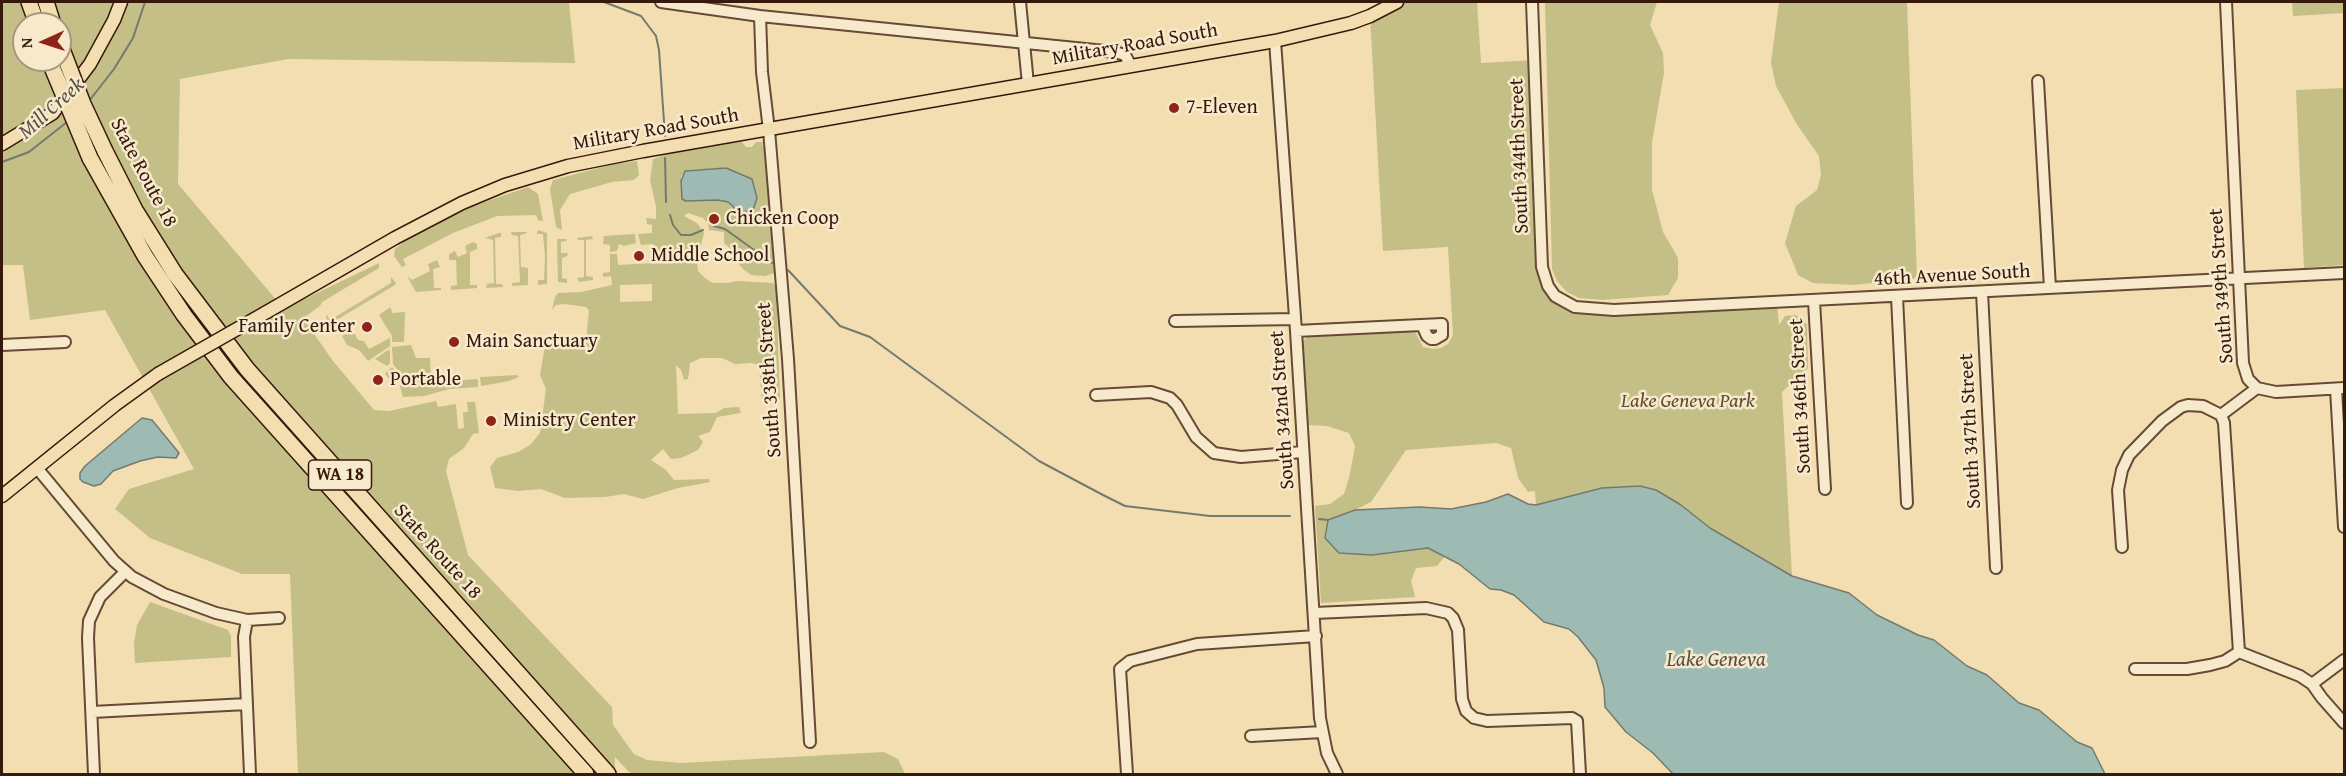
<!DOCTYPE html>
<html>
<head>
<meta charset="utf-8">
<style>
  body { margin:0 }
  #map { position:relative; width:2346px; height:776px; overflow:hidden; background:#f3deb1; font-family:"Gentium Book Plus",serif }
  canvas { display:block }
  .frame { position:absolute; inset:0; border:3px solid #36180c; pointer-events:none }
  .north { position:absolute; left:12px; top:12px; width:60px; height:60px; box-sizing:border-box; background:#f7eacc; border:2px solid #aa967f; border-radius:50%; rotate:267deg; font-size:16px; font-weight:700; line-height:24px; text-align:center; color:#36180c }
  .north::after { content:''; display:block; margin:auto; width:21px; height:27px; background:#8f2418; clip-path:polygon(50% 0,100% 100%,50% 72%,0 100%) }
</style>
</head>
<body>
<div id="map">
<canvas width="2346" height="776"></canvas>
<div class="frame"></div>
<div class="north">N</div>
</div>
<script>
const ctx = document.querySelector('canvas').getContext('2d');
ctx.lineJoin = 'round';
function fill(path, color) { ctx.fillStyle = color; ctx.fill(path, 'evenodd'); }
const poly = rows => new Path2D(rows.map(r => 'M' + r).join(''));
function strokePath(path, color, width, dash) { ctx.strokeStyle = color; ctx.lineWidth = width; ctx.lineCap = dash ? 'butt' : 'round'; ctx.setLineDash(dash || []); ctx.stroke(path); }
function drawText(font, color, halo, rows, align = 'center') {
  ctx.font = font + ' "Gentium Book Plus",serif'; ctx.lineWidth = 5; ctx.setLineDash([]); ctx.textBaseline = 'middle'; ctx.strokeStyle = halo; ctx.fillStyle = color; for (const [text, x, y, turn = 0] of rows) {
    ctx.save(); ctx.translate(x, y); ctx.rotate((+turn || 0) * Math.PI / 180); ctx.textAlign = isNaN(turn) ? turn : align; if (halo) ctx.strokeText(text, 0, 0); ctx.fillText(text, 0, 0); ctx.restore();
  }
}
fill(poly([
  [2,2,569,2,575,63,288,59,180,79,178,184,284,309,379,263,379,268,322,302,320,306,306,316,305,321,333,361,374,410,389,411,436,401,438,407,456,404,458,429,464,428,463,412,468,412,467,402,475,402,479,433,473,434,464,448,449,459,446,471,468,555,612,707,613,725,634,754,647,760,681,763,884,752,898,759,905,774,631,774,615,757,615,774,298,774,290,574,242,574,150,538,115,509,129,489,194,469,105,310,30,320,23,265,2,265],
  [24,24,60,24,60,60,24,60],
  [1397,2,1477,2,1481,63,1535,60,1548,286,1575,307,1777,302,1779,325,1785,316,1796,315,1807,324,1808,368,1782,392,1792,576,1710,528,1681,505,1656,491,1602,488,1536,505,1535,491,1528,492,1518,478,1511,448,1496,443,1406,450,1371,502,1355,510,1417,549,1428,548,1446,555,1437,566,1416,568,1411,581,1415,597,1321,603,1315,506,1330,504,1344,494,1350,474,1355,446,1349,433,1327,426,1307,425,1300,348,1304,340,1311,333,1413,328,1423,347,1433,349,1441,348,1448,344,1453,335,1448,247,1383,251,1370,16],
  [1545,2,1657,2,1650,25,1663,53,1664,73,1652,142,1652,190,1663,232,1678,258,1678,278,1668,295,1603,300,1579,298,1567,292,1557,281,1552,269],
  [1779,2,1907,2,1917,278,1854,285,1813,283,1798,275,1785,243,1796,206,1817,190,1821,175,1819,156,1796,123,1776,86,1771,62],
  [2292,2,2344,2,2344,13,2293,16],
  [2344,88,2344,265,2304,268,2296,90],
  [730,141,742,142,746,147,752,147,756,142,763,142,762,145,767,146,775,273,765,276,751,275,743,269,731,255,730,248,724,243,724,232,709,230,708,223,703,218,688,213,684,216,697,223,704,233,697,263,698,271,706,279,713,283,728,283,737,281,773,283,776,286,780,398,776,404,768,404,762,400,759,365,752,363,735,364,722,358,701,358,690,363,688,379,684,380,681,370,676,365,678,414,716,413,724,408,739,407,741,413,717,417,710,432,698,436,703,442,698,450,681,458,671,459,663,449,651,460,666,470,674,480,709,479,710,482,678,488,643,499,624,494,605,497,565,498,541,489,518,491,495,488,490,467,497,458,518,452,530,445,540,433,546,389,540,375,546,340,550,344,572,347,581,347,586,341,589,310,586,307,565,304,556,305,552,310,555,297,558,293,581,292,612,285,611,276,603,277,603,273,610,272,610,254,617,254,618,265,654,263,653,244,641,245,638,234,652,233,652,225,647,224,646,218,656,219,656,207,650,180,653,159,683,149],
  [728,168,748,212,735,212,732,203,725,201,682,199,681,176,688,170],
  [652,284,652,301,620,302,620,285],
  [637,161,639,175,634,180,612,182,570,194,560,210,562,230,556,227,550,189,553,180,614,164],
  [528,187,538,194,543,221,538,220,536,215,497,216,453,233,403,259,406,265,402,267,394,256,395,249,411,236,473,206],
  [538,230,547,233,547,284,538,285,538,280,544,280,545,257,543,234,537,234],
  [511,232,527,232,525,234,520,235,521,267,528,268,528,285,512,286,512,283,520,282,518,236,512,235],
  [499,233,501,233,501,237,495,238,496,284,502,284,503,287,486,288,487,284,494,283,493,240,485,238],
  [635,234,636,243,624,246,619,244,617,251,610,252,610,245,603,244,604,236],
  [592,236,593,239,586,240,586,276,593,277,593,280,579,282,577,278,584,277,584,240,578,240,577,238],
  [557,239,567,239,566,241,561,242,561,253,568,253,567,256,562,258,562,278,567,279,567,283,558,282],
  [473,242,477,244,477,249,470,252,470,285,477,285,477,288,451,290,451,286,457,285,456,260,449,260,449,254,455,251,458,257,467,253,465,246],
  [437,260,440,267,433,269,434,288,441,288,441,290,416,292,407,276,412,280,430,271,428,264],
  [391,277,396,283,395,285,333,322,326,320,327,314,329,319,332,319,391,283],
  [389,308,391,308,392,313,405,312,404,342,392,342,392,336,379,315],
  [349,332,350,334,355,334,358,340,364,341,369,349,390,338,390,346,368,361,359,350,347,345,342,336],
  [411,345,416,358,430,358,431,381,433,383,476,379,478,380,478,387,449,389,424,396,403,397,400,386,405,379,393,364,392,347],
  [388,350,390,351,390,363,387,366,375,359],
  [392,367,400,377,396,386,385,374],
  [517,375,519,377,509,381,481,386,480,377],
  [150,602,228,630,231,636,231,657,135,663,134,644,137,625]
]), '#c3bf87');
const water = poly([
  [726,168,752,179,757,198,753,210,739,213,735,212,733,206,728,202,718,200,686,201,682,199,681,181,685,171,726,168],
  [142,418,152,420,179,453,176,458,158,457,140,461,113,471,101,484,94,486,83,482,80,479,80,473,85,466,142,418],
  [1640,486,1656,490,1681,505,1710,528,1792,576,1849,593,1877,615,1918,635,1934,640,1967,666,1987,675,2019,703,2039,710,2077,742,2092,748,2105,774,1673,774,1653,753,1626,732,1605,707,1604,688,1596,660,1578,637,1569,629,1544,622,1514,595,1501,590,1490,589,1459,564,1428,548,1372,555,1339,553,1325,538,1328,520,1355,510,1420,507,1451,509,1486,502,1508,494,1528,504,1536,505,1602,488,1640,486]
]);
fill(water, '#9dbbb2');
strokePath(water, '#747a70', 1.5);
strokePath(poly([
  [604,2,641,16,656,36,659,50,665,136],
  [89,101,114,69,133,38,145,2],
  [665,158,666,202],
  [2,162,29,152,67,122],
  [670,215,673,225,681,235,691,235,703,230],
  [714,226,725,229,772,263],
  [788,270,840,326,870,337,1039,461,1103,495,1125,506,1210,516,1290,516],
  [1319,519,1328,520]
]), '#747a70', 2);
const minor = poly([
  [661,2,760,16,1115,52,1125,55,1131,66],
  [1020,2,1028,84],
  [1532,2,1542,267,1548,286,1555,296,1575,307,1614,310,2344,273],
  [2226,2,2243,363,2248,379,2257,388,2221,415,2224,423,2239,652],
  [760,16,762,72,769,130,788,359,810,742],
  [1275,41,1296,331,1320,718,1327,753,1337,774],
  [2038,81,2050,288],
  [1982,292,1996,568],
  [1897,297,1907,503],
  [1814,301,1825,489],
  [1175,321,1295,319],
  [1296,331,1442,324,1442,335,1435,339,1431,339,1427,336,1422,325],
  [2,345,65,342],
  [2257,388,2276,392,2344,388],
  [2336,389,2344,527],
  [1096,395,1151,392,1170,398,1177,405,1196,437,1214,453,1241,457,1303,452],
  [37,468,114,561,132,577,164,594,216,613,247,620,279,618],
  [2122,547,2118,490,2122,470,2129,455,2162,421,2181,407,2188,405,2203,406,2221,415],
  [1315,613,1426,608,1448,613,1453,618,1458,630,1462,699,1466,711,1474,718,1487,721,1572,718,1577,721,1580,774],
  [247,620,244,637,250,774],
  [2135,669,2187,669,2210,665,2225,661,2239,652,2300,676,2312,684,2322,698,2344,723],
  [2312,684,2344,660],
  [92,712,247,704],
  [1251,736,1322,732],
  [94,774,88,638,89,621,100,597,125,572],
  [1127,774,1120,669,1130,661,1197,644,1316,636]
]);
const major = poly([
  [2,144,53,113,90,64,114,20,121,2],
  [265,313,395,238,462,203,505,185,568,166,643,151,1275,41,1351,23,1370,16,1397,2],
  [2,496,115,405,158,374]
]);
const highway = poly([
  [29,2,37,24],
  [46,2,53,24],
  [105,151,135,210,175,274,247,369,608,774],
  [90,158,145,256,184,315,231,377,586,774]
]);
strokePath(minor, '#654a35', 14);
strokePath(major, '#36180c', 15);
strokePath(highway, '#36180c', 18);
strokePath(minor, '#f7eacc', 10);
strokePath(major, '#f3deb1', 12);
strokePath(highway, '#f3deb1', 15);
const majorBridge = poly([
  [158,374,265,313]
]);
const highwayBridge = poly([
  [60,44,83,104,105,151],
  [49,60,90,158]
]);
strokePath(majorBridge, '#36180c', 15, []);
strokePath(highwayBridge, '#36180c', 18, []);
strokePath(majorBridge, '#f3deb1', 12);
strokePath(highwayBridge, '#f3deb1', 15);
for (const [x, y, r, color] of [
  [1174,108,6,"#8f2418"],
  [714,219,6,"#8f2418"],
  [639,256,6,"#8f2418"],
  [367,327,6,"#8f2418"],
  [454,342,6,"#8f2418"],
  [378,380,6,"#8f2418"],
  [491,421,6,"#8f2418"]
]) { const dot = new Path2D(); dot.arc(x, y, r, 0, 2 * Math.PI); ctx.fillStyle = color; ctx.fill(dot); strokePath(dot, '#f7eacc', 2); }
for (const [x, y, w] of [
  [340,475,63]
]) { const box = new Path2D(); box.roundRect(x - w / 2, y - 15, w, 30, 4.5); ctx.fillStyle = '#f7eacc'; ctx.fill(box); strokePath(box, '#36180c', 1.5); }
drawText('bold 18px', '#36180c', null, [
  ["WA 18",340,475]
]);
drawText('20px', '#36180c', '#f7eacc', [
  ["Military Road South",1135,45,-10],
  ["Military Road South",656,130,-10],
  ["South 344th Street",1520,156,-92],
  ["State Route 18",143,173,62],
  ["46th Avenue South",1952,276,-3],
  ["South 349th Street",2222,286,-94],
  ["South 338th Street",770,380,-94],
  ["South 346th Street",1801,396,-93],
  ["South 342nd Street",1283,410,-94],
  ["South 347th Street",1971,431,-93],
  ["State Route 18",437,552,48]
]);
drawText('20px', '#36180c', '#f7eacc', [
  ["7-Eleven",1186,108],
  ["Chicken Coop",726,219],
  ["Middle School",651,256],
  ["Family Center",355,327,"right"],
  ["Main Sanctuary",466,342],
  ["Portable",390,380],
  ["Ministry Center",503,421]
], 'left');
drawText('italic 20px', '#604a31', '#f7eacc', [
  ["Lake Geneva Park",1688,402]
]);
drawText('italic 21px', '#5a5146', '#f7eacc', [
  ["Mill Creek",52,109,-42],
  ["Lake Geneva",1716,661]
]);
</script>
</body>
</html>
